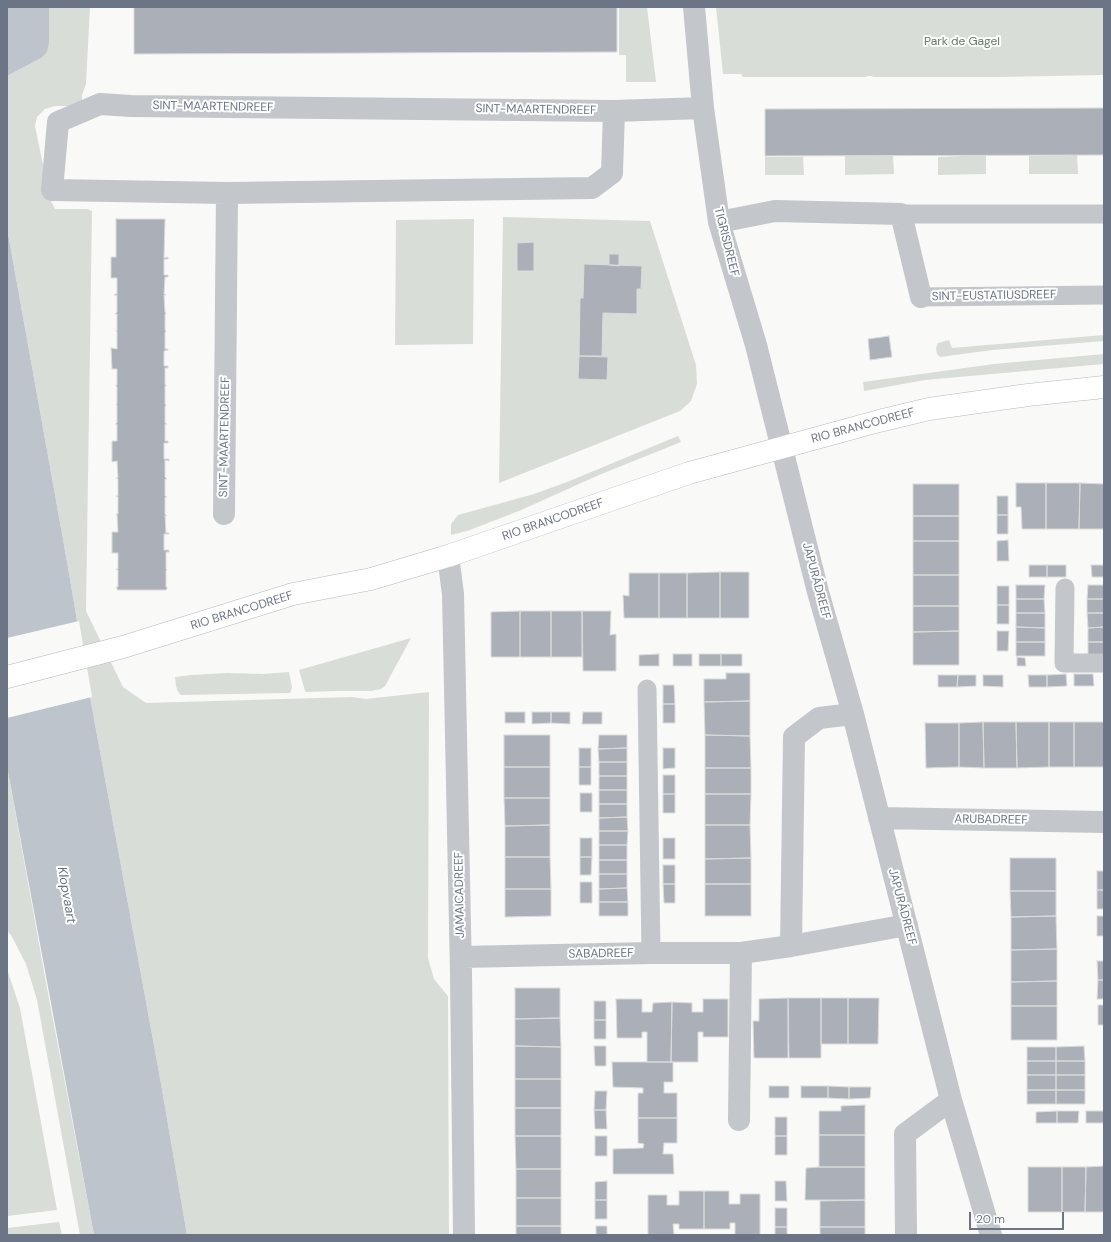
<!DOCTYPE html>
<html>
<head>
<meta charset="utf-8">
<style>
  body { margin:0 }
  #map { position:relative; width:1111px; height:1242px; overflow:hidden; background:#f9f9f7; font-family:"DM Sans",sans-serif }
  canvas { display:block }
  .frame { position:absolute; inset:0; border:8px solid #6b7586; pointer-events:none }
  .scale { position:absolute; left:969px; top:1212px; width:95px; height:18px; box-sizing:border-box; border:2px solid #6b7586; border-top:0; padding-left:5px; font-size:12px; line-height:14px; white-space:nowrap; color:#6b7586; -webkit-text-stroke:3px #fff; paint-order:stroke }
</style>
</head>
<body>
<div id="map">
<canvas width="1111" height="1242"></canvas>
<div class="frame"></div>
<div class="scale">20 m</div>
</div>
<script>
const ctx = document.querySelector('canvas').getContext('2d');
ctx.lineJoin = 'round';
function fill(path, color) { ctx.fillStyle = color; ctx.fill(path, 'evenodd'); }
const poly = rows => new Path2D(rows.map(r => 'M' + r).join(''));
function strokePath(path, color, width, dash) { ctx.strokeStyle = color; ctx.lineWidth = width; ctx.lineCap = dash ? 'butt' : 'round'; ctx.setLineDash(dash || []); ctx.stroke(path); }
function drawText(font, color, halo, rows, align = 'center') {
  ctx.font = font + ' "DM Sans",sans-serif'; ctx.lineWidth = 4; ctx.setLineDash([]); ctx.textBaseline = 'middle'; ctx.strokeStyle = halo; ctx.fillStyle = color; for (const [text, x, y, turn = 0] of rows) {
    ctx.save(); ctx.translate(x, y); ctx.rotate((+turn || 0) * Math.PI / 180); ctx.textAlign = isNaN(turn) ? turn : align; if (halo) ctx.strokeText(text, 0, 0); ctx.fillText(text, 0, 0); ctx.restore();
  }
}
fill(poly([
  [49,7,90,7,86,84,82,95,82,106,55,106,45,109,37,117,35,126,50,199,55,209,87,209,92,211,86,611,123,687,146,703,352,697,366,699,429,692,428,958,434,979,448,996,449,1235,187,1235,160,1078,90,697,66,556,7,228,7,76,41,58,49,43],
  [619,7,647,7,656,82,626,82,626,55,619,55],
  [716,7,1104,7,1104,75,999,77,872,77,873,76,867,76,866,77,743,77,741,74,723,74],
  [986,155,986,174,938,175,938,157],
  [1077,155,1078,174,1029,174,1029,156],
  [845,156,893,156,894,174,845,175],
  [765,157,803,157,804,175,765,175],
  [503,217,650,221,696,365,697,384,691,401,680,411,499,483],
  [474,219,473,344,395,345,396,220],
  [1104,335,1104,341,993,350,940,357,937,354,936,348,938,343,949,340,952,348],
  [1104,354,1104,364,925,380,864,391,863,382,994,364],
  [678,436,681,442,599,475,519,511,467,531,451,535,451,524,458,515,534,494,567,482],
  [411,638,385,686,381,689,371,691,338,691,306,692,305,691,299,670],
  [289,672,292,688,290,693,181,695,178,692,176,686,175,677,191,675,228,673,263,674],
  [7,766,47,988,94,1235,80,1235,37,1000,26,964,11,935,7,931],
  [7,969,20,1008,57,1210,7,1216],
  [59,1222,62,1235,7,1235,7,1228]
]), '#d8ded7');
fill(poly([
  [7,7,49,7,49,43,47,52,41,58,7,76],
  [7,228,66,556,90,697,160,1078,187,1235,94,1235,7,766]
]), '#bdc4cb');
fill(poly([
  [79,621,92,697,7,718,7,638]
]), '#f9f9f7');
const building = poly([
  [134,7,617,7,617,52,134,54,134,7],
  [1104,108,1104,155,765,156,765,109,1104,108],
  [116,219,165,219,165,221,164,258,168,257,168,259,164,259,164,275,168,275,168,277,165,277,164,294,166,295,164,295,165,312,166,314,165,314,165,330,166,332,165,332,165,349,168,349,168,350,164,351,164,366,168,366,168,368,165,368,165,385,166,385,166,386,165,386,165,404,166,406,165,406,165,423,167,424,165,424,165,441,168,441,168,443,164,443,164,459,169,459,169,461,165,460,165,477,167,479,165,479,165,496,167,497,165,497,165,514,167,516,165,515,166,533,169,533,169,534,164,534,164,550,169,550,169,552,166,552,166,569,167,570,166,570,166,587,167,587,167,589,166,590,117,590,117,588,116,587,118,587,118,570,116,569,118,569,118,553,112,553,112,532,118,532,117,515,116,514,118,514,118,497,116,496,118,496,118,479,116,478,118,478,117,461,112,462,112,441,117,441,117,424,116,425,116,423,117,423,117,405,116,404,117,404,117,387,116,385,117,385,117,369,112,369,111,348,117,349,117,332,116,330,117,331,117,314,115,314,117,312,117,295,115,296,115,294,117,294,117,278,111,278,111,257,116,257,116,219],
  [534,242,534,271,517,271,517,243,534,242],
  [609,254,619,254,619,266,609,265,609,254],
  [584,264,642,266,641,289,637,289,637,314,603,313,602,356,579,356,580,298,583,298,584,264],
  [889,336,892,357,870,360,868,339,889,336],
  [579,356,608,357,607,380,578,379,579,356],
  [1016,483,1046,483,1046,529,1022,529,1021,507,1016,507,1016,483],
  [1046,483,1080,483,1079,529,1046,529,1046,483],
  [1080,483,1104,484,1104,529,1079,529,1080,483],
  [913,484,959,484,959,516,913,516,913,484],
  [997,496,1008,496,1008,515,997,515,997,496],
  [997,515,1008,515,1008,534,997,534,997,515],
  [913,516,959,516,959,541,913,541,913,516],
  [1008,540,1009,561,997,561,997,541,1008,540],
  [913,541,959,541,959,575,913,575,913,541],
  [1029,565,1047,565,1047,577,1029,577,1029,565],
  [1047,565,1066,565,1066,577,1047,577,1047,565],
  [1091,565,1104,565,1104,577,1092,577,1091,565],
  [720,572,749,572,749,618,720,618,720,572],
  [720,572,720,618,687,618,687,573,720,572],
  [629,573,659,573,659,618,624,618,623,595,629,596,629,573],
  [659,573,687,573,687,618,659,618,659,573],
  [913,575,959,575,959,606,913,606,913,575],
  [1016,585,1045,585,1044,599,1016,599,1016,585],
  [1088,585,1104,585,1104,599,1087,599,1088,585],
  [997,586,1009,586,1009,605,997,605,997,586],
  [1016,599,1044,599,1045,613,1016,613,1016,599],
  [1087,599,1104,599,1104,613,1087,613,1087,599],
  [997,605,1009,605,1009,624,997,624,997,605],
  [913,606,959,606,959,631,913,632,913,606],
  [520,611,551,611,551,657,520,657,520,611],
  [520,611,520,657,491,657,491,612,520,611],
  [551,611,582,611,582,657,551,657,551,611],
  [582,611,611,611,610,635,616,634,616,671,583,671,582,611],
  [1016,613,1045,613,1045,628,1016,627,1016,613],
  [1087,613,1104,613,1104,627,1088,628,1087,613],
  [1016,627,1045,628,1045,642,1016,642,1016,627],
  [1104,627,1104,642,1088,642,1088,628,1104,627],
  [959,631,959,665,913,665,913,632,959,631],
  [997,631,1009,631,1008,651,997,651,997,631],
  [1016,642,1045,642,1045,656,1016,656,1016,642],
  [1088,642,1104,642,1104,656,1088,656,1088,642],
  [659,654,659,666,639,666,639,655,659,654],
  [673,654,692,654,692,666,673,666,673,654],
  [699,654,721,654,721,666,699,666,699,654],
  [721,654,742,654,742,666,721,666,721,654],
  [1017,657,1025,658,1026,666,1017,666,1017,657],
  [726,673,750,673,750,701,704,702,704,679,726,679,726,673],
  [1066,674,1067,686,1047,687,1047,675,1066,674],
  [1074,674,1093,674,1094,686,1074,686,1074,674],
  [938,675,958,675,957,687,938,687,938,675],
  [958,675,976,675,976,686,957,687,958,675],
  [983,675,1003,675,1003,687,983,686,983,675],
  [1028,675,1047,675,1047,687,1029,687,1028,675],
  [663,685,674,685,675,704,663,704,663,685],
  [750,701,750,736,705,735,704,702,750,701],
  [663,704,675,704,675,723,663,723,663,704],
  [505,712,525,712,525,723,505,723,505,712],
  [532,712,551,712,551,723,532,724,532,712],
  [551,712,570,712,570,724,551,723,551,712],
  [583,712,602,712,602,724,582,724,583,712],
  [983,722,984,768,959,767,959,723,983,722],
  [983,722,1016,722,1017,768,984,768,983,722],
  [1016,722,1049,722,1049,767,1017,768,1016,722],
  [1049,722,1074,722,1074,767,1049,767,1049,722],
  [1074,722,1104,722,1104,767,1074,767,1074,722],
  [925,723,959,723,959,767,926,768,925,723],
  [504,735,550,735,550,767,504,767,504,735],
  [599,735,627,735,627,748,598,749,599,735],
  [705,735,750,736,751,768,705,768,705,735],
  [579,748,591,748,591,767,579,767,579,748],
  [627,748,627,762,599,762,598,749,627,748],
  [663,748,675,748,675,768,663,769,663,748],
  [599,762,627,762,627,776,599,776,599,762],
  [504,767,550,767,550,798,504,798,504,767],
  [579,767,591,767,591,785,579,785,579,767],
  [705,768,751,768,751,794,705,794,705,768],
  [663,775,675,775,675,794,663,794,663,775],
  [599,776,627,776,627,790,599,790,599,776],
  [599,790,627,790,627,804,599,804,599,790],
  [580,793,592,793,592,812,580,812,580,793],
  [663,794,675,794,675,813,663,813,663,794],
  [705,794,751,794,750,825,705,825,705,794],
  [504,798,550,798,550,825,505,826,504,798],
  [599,804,627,804,627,817,599,818,599,804],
  [627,817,628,831,599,831,599,818,627,817],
  [550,825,550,857,505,857,505,826,550,825],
  [705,825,750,825,751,858,705,859,705,825],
  [599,831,628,831,627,845,599,845,599,831],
  [580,838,592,838,592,857,580,857,580,838],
  [663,838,675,838,675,859,663,859,663,838],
  [599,845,627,845,627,860,599,860,599,845],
  [505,857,550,857,551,889,505,889,505,857],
  [580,857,592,857,591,875,580,875,580,857],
  [751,858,751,884,705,884,705,859,751,858],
  [1010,858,1056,858,1056,891,1010,891,1010,858],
  [599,860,627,860,627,874,599,874,599,860],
  [663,865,675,865,675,884,663,884,663,865],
  [1097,871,1104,871,1104,890,1097,890,1097,871],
  [599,874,627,874,627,888,599,889,599,874],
  [580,882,592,882,592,903,580,903,580,882],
  [663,884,675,884,675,903,664,903,663,884],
  [705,884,751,884,751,916,705,916,705,884],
  [627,888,628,902,599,902,599,889,627,888],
  [505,889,551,889,551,916,505,917,505,889],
  [1097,890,1104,890,1104,909,1097,909,1097,890],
  [1010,891,1056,891,1056,916,1011,917,1010,891],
  [599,902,628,902,628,916,599,916,599,902],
  [1056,916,1057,949,1011,950,1011,917,1056,916],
  [1097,916,1104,916,1104,936,1097,936,1097,916],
  [1057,949,1057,981,1011,982,1011,950,1057,949],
  [1097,961,1104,961,1104,980,1098,980,1097,961],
  [1098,980,1104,980,1104,999,1097,999,1098,980],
  [1057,981,1057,1006,1011,1006,1011,982,1057,981],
  [515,988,560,988,560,1018,515,1019,515,988],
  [788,998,821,998,821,1058,789,1058,788,998],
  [788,998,788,1058,754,1058,753,1021,759,1021,759,999,788,998],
  [821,998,848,998,848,1044,821,1044,821,998],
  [848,998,879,998,878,1044,848,1044,848,998],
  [616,999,642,999,642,1012,652,1012,653,1003,672,1002,671,1062,647,1062,647,1032,642,1032,642,1038,617,1038,616,999],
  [703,999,728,999,728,1037,703,1037,703,1032,698,1032,698,1062,671,1062,672,1002,692,1003,692,1012,703,1012,703,999],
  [594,1001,606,1001,606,1020,594,1020,594,1001],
  [1098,1005,1104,1005,1104,1025,1098,1025,1098,1005],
  [1011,1006,1057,1006,1057,1040,1011,1040,1011,1006],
  [560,1018,561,1047,515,1046,515,1019,560,1018],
  [594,1020,606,1020,606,1039,594,1039,594,1020],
  [515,1046,561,1047,561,1079,515,1079,515,1046],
  [594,1046,606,1046,606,1066,595,1066,594,1046],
  [1084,1046,1085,1061,1056,1061,1056,1047,1084,1046],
  [1027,1047,1056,1047,1056,1061,1027,1061,1027,1047],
  [1027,1061,1056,1061,1056,1075,1027,1075,1027,1061],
  [1056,1061,1085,1061,1085,1075,1056,1075,1056,1061],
  [612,1062,673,1062,673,1082,664,1082,664,1093,677,1093,677,1118,638,1118,638,1093,643,1093,643,1088,613,1087,612,1062],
  [1027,1075,1056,1075,1056,1090,1027,1090,1027,1075],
  [1056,1075,1085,1075,1085,1090,1056,1090,1056,1075],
  [515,1079,561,1079,561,1108,515,1108,515,1079],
  [769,1086,789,1086,789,1098,769,1098,769,1086],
  [801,1086,828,1086,828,1098,801,1098,801,1086],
  [828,1086,849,1087,849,1099,828,1098,828,1086],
  [849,1087,871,1087,870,1098,849,1099,849,1087],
  [1027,1090,1056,1090,1056,1104,1027,1104,1027,1090],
  [1056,1090,1085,1090,1085,1104,1056,1104,1056,1090],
  [595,1091,607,1091,606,1110,594,1110,595,1091],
  [865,1105,865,1135,819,1135,819,1111,841,1111,841,1106,865,1105],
  [515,1108,561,1108,561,1136,515,1136,515,1108],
  [594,1110,606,1110,607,1129,595,1129,594,1110],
  [1057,1111,1057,1123,1036,1123,1036,1112,1057,1111],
  [1057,1111,1079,1111,1078,1123,1057,1123,1057,1111],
  [1086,1111,1104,1111,1104,1123,1086,1123,1086,1111],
  [775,1117,787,1117,787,1136,775,1136,775,1117],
  [638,1118,677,1118,677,1143,664,1143,663,1154,673,1154,674,1174,613,1174,613,1149,643,1148,644,1144,638,1143,638,1118],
  [819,1135,865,1135,865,1167,819,1167,819,1135],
  [515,1136,561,1136,561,1169,516,1169,515,1136],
  [595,1136,607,1136,607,1156,595,1156,595,1136],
  [775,1136,787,1136,787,1155,775,1155,775,1136],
  [1104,1166,1104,1212,1085,1212,1086,1167,1104,1166],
  [819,1167,865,1167,865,1200,805,1200,806,1168,819,1167],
  [1028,1167,1062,1167,1062,1212,1028,1212,1028,1167],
  [1062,1167,1086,1167,1085,1212,1062,1212,1062,1167],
  [516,1169,561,1169,561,1198,516,1198,516,1169],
  [607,1181,607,1200,595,1200,595,1182,607,1181],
  [775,1181,786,1181,787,1201,775,1201,775,1181],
  [679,1191,704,1191,704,1229,679,1229,679,1224,673,1224,674,1235,648,1235,648,1195,667,1195,667,1205,679,1205,679,1191],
  [704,1191,729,1191,729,1204,740,1204,740,1194,760,1194,760,1235,735,1235,735,1223,730,1223,730,1229,704,1229,704,1191],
  [516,1198,561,1198,561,1226,516,1226,516,1198],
  [595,1200,607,1200,607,1219,595,1219,595,1200],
  [865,1200,865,1227,820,1227,820,1201,865,1200],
  [775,1208,787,1208,787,1227,775,1227,775,1208],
  [516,1226,561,1226,561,1235,516,1235,516,1226],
  [596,1226,607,1226,607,1235,596,1235,596,1226],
  [775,1227,787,1227,787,1235,775,1235,775,1227],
  [820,1227,865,1227,865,1235,820,1235,820,1227]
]);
fill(building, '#abb0b8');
strokePath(building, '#dbdbda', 1);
const secondary = poly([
  [7,677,123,647,293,594,371,579,448,556,689,473,879,421,929,409,1028,395,1104,387]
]);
strokePath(secondary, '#b6b9bf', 23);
strokePath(poly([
  [901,214,1104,214],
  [921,297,1104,295],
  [1065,588,1064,663,1104,663],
  [647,689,651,953]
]), '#c3c6ca', 19);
strokePath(poly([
  [694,7,703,108,719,222,756,345,818,592,853,714,951,1100,991,1235],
  [614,111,612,173,592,188,227,193,52,190,58,122,100,104,131,106,614,111,703,108],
  [719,222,775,211,901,214,921,297],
  [224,514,227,193],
  [448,556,453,594,461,973,464,1235],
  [879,818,1104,822],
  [791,946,794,737,819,718,853,714],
  [461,957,651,953,741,953,791,946,907,925],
  [739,1120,741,953],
  [906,1235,905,1134,951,1100]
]), '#c3c6ca', 22);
strokePath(secondary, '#fff', 22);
drawText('12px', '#657965', '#fff', [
  ["Park de Gagel",962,42]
]);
drawText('12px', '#6b7586', '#fff', [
  ["SINT-MAARTENDREEF",213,107,1],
  ["SINT-MAARTENDREEF",536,110,1],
  ["TIGRISDREEF",726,242,76],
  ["SINT-EUSTATIUSDREEF",994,296,-1],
  ["RIO BRANCODREEF",863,426,-15],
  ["SINT-MAARTENDREEF",225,437,-89],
  ["RIO BRANCODREEF",553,520,-19],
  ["JAPURÁDREEF",816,581,75],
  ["RIO BRANCODREEF",242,611,-17],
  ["ARUBADREEF",991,820,1],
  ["JAMAICADREEF",460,895,-91],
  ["JAPURÁDREEF",902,907,75],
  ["SABADREEF",601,954,-1]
]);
drawText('italic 13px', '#677581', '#fff', [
  ["Klopvaart",66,895,80]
]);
</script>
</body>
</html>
